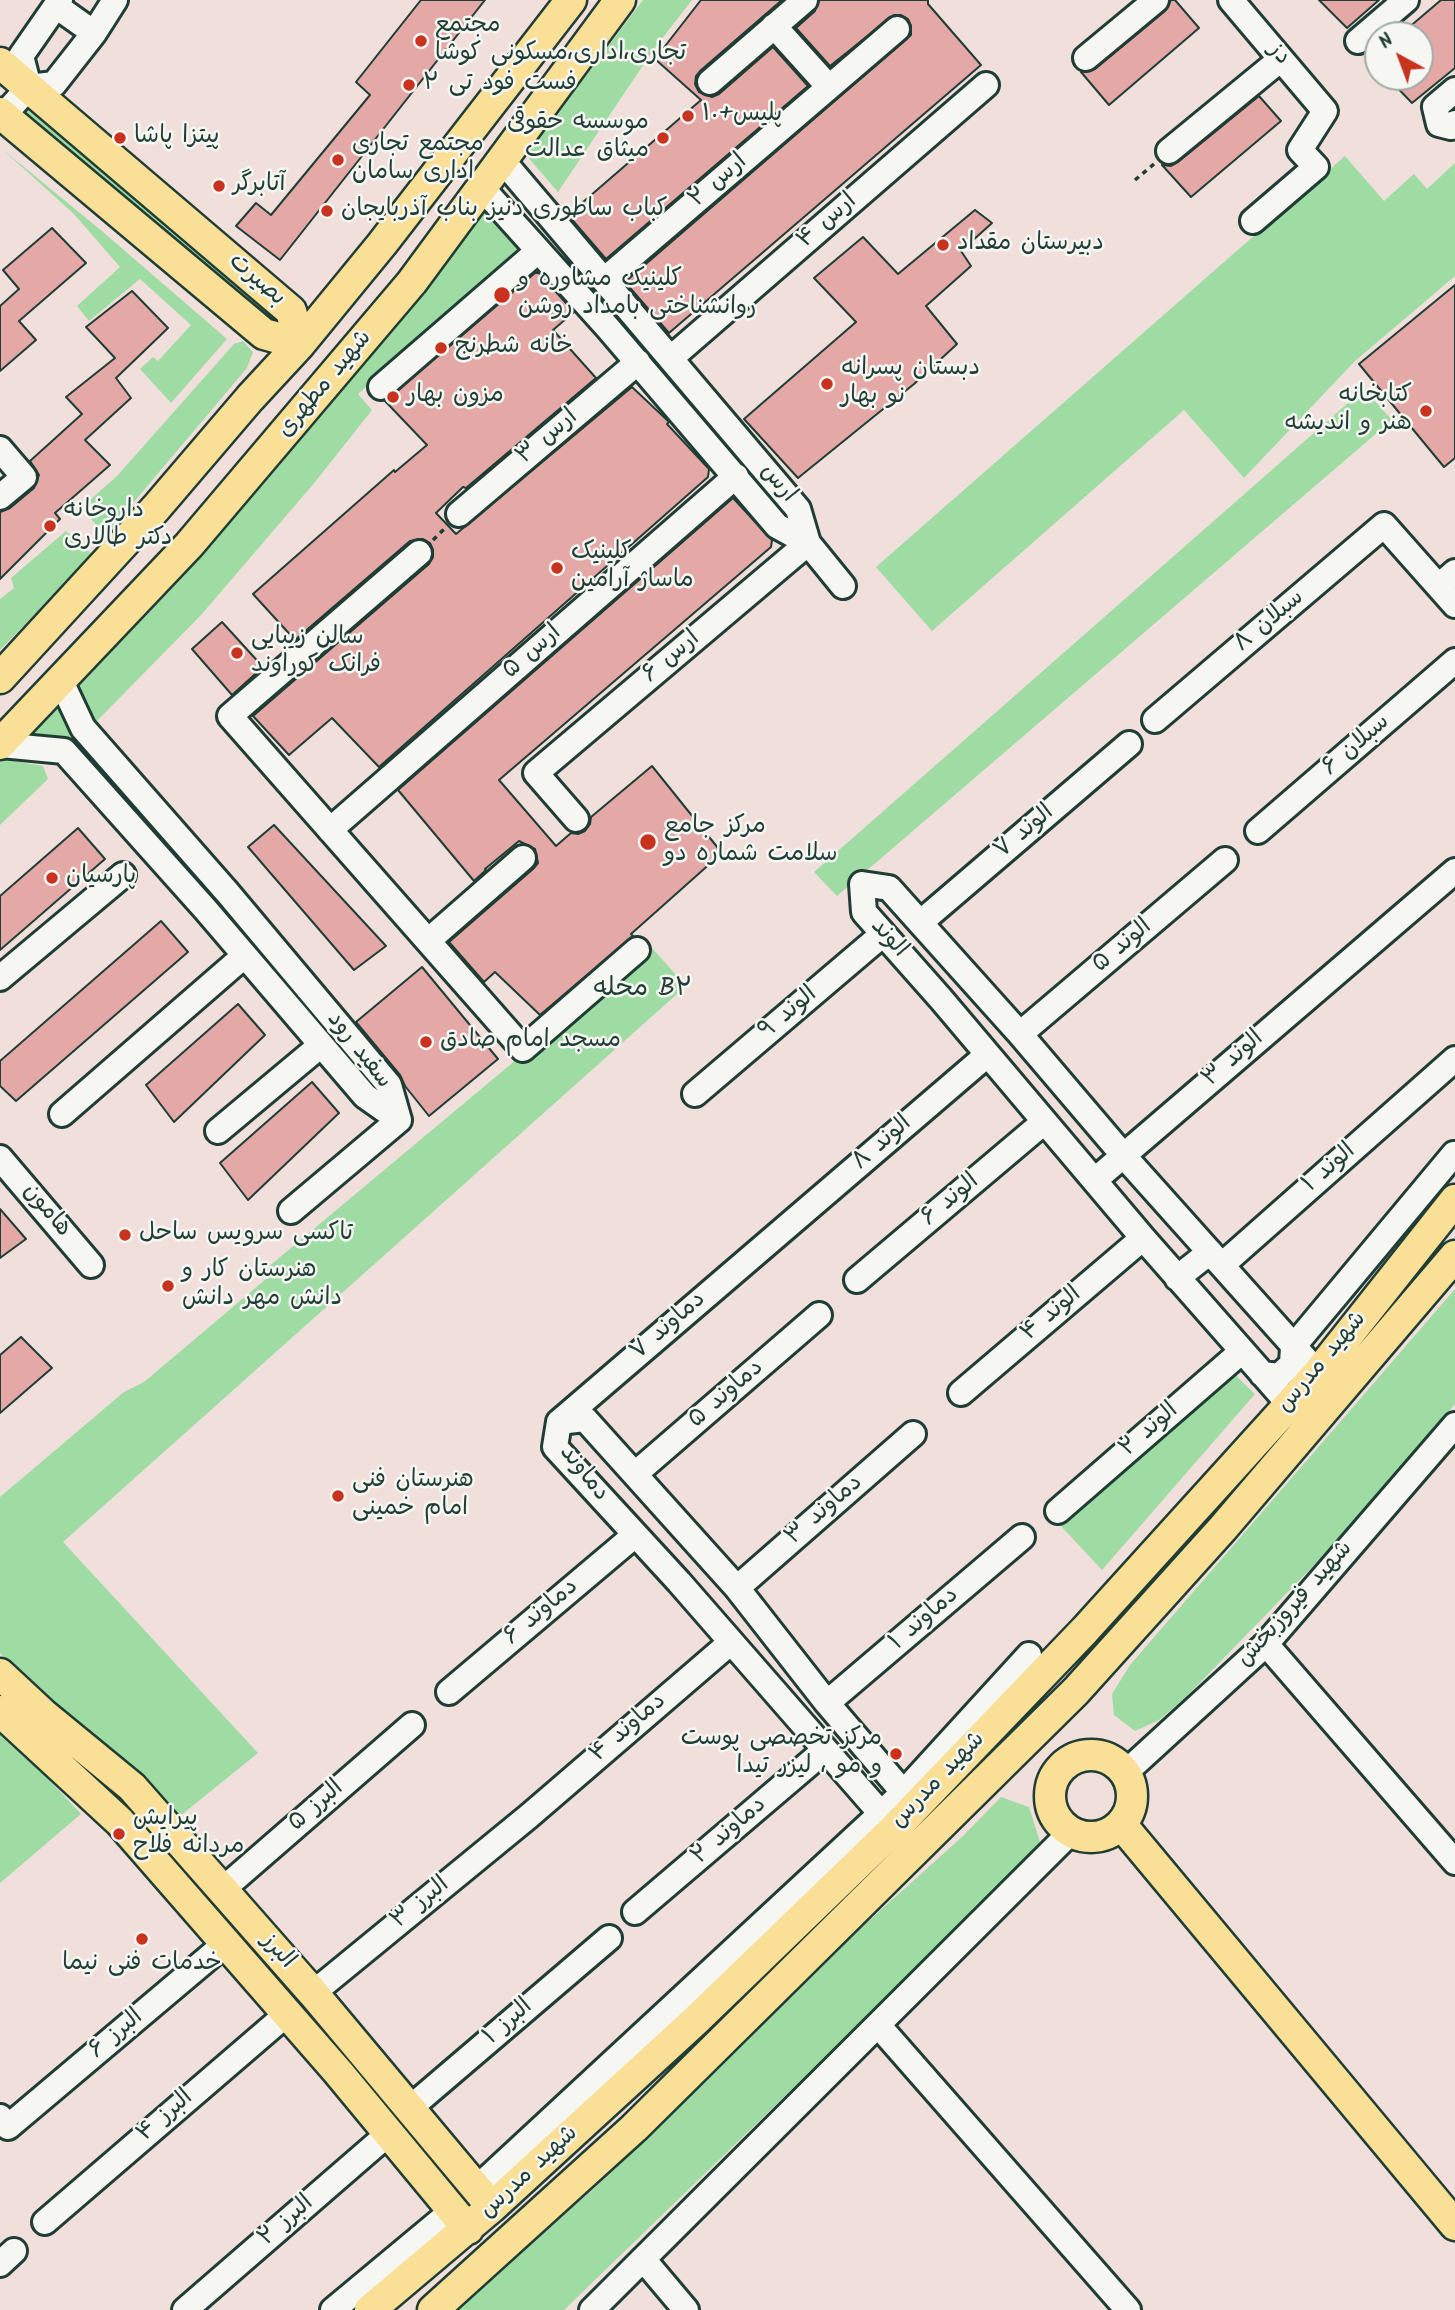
<!DOCTYPE html>
<html>
<head>
<meta charset="utf-8">
<style>
  body { margin:0 }
  #map { position:relative; width:1455px; height:2310px; overflow:hidden; background:#f1dfdc; font-family:Kalam,sans-serif }
  canvas { display:block }
  .north { position:absolute; left:1364px; top:21px; width:70px; height:70px; box-sizing:border-box; background:#f6f6f2; border:2px solid #a0aca6; border-radius:50%; rotate:319deg; font-size:19px; font-weight:700; line-height:28px; text-align:center; color:#1f3d34 }
  .north::after { content:''; display:block; margin:auto; width:24px; height:32px; background:#c8321e; clip-path:polygon(50% 0,100% 100%,50% 72%,0 100%) }
</style>
</head>
<body>
<div id="map">
<canvas width="1455" height="2310"></canvas>
<div class="north">N</div>
</div>
<script>
const ctx = document.querySelector('canvas').getContext('2d');
ctx.lineJoin = 'round';
function fill(path, color) { ctx.fillStyle = color; ctx.fill(path, 'evenodd'); }
const poly = rows => new Path2D(rows.map(r => 'M' + r).join(''));
function strokePath(path, color, width, dash) { ctx.strokeStyle = color; ctx.lineWidth = width; ctx.lineCap = dash ? 'butt' : 'round'; ctx.setLineDash(dash || []); ctx.stroke(path); }
function drawText(font, color, halo, rows, align = 'center') {
  ctx.font = font + ' Kalam,"Playpen Sans Arabic",sans-serif'; ctx.lineWidth = 5; ctx.setLineDash([]); ctx.textBaseline = 'middle'; ctx.strokeStyle = halo; ctx.fillStyle = color; for (const [text, x, y, turn = 0] of rows) {
    ctx.save(); ctx.translate(x, y); ctx.rotate((+turn || 0) * Math.PI / 180); ctx.textAlign = isNaN(turn) ? turn : align; if (halo) ctx.strokeText(text, 0, 0); ctx.fillText(text, 0, 0); ctx.restore();
  }
}
fill(poly([
  [643,0,692,0,654,49,558,192,526,155],
  [27,102,282,319,271,328,17,115],
  [2,149,103,232,227,339,171,403,140,369,153,357,158,361,191,325,140,279,89,321,77,306,120,267,74,214],
  [1345,156,1384,201,1414,174,1427,189,1455,163,1455,276,1355,361,1244,478,1184,410,932,631,876,567],
  [487,208,525,251,358,394,372,410,315,482,201,615,93,725,81,704,77,676,474,210],
  [243,341,253,352,247,368,133,503,130,513,109,539,81,508,117,476,234,344],
  [1364,389,1392,420,837,896,814,872],
  [66,531,93,555,0,650,0,599,14,588,11,578],
  [60,705,208,888,206,895,80,758,25,740],
  [2,759,43,766,48,779,0,825,0,761],
  [651,947,686,986,63,1542,258,1753,180,1816,135,1768,24,1681,0,1653,0,1497,124,1392,144,1382,266,1279,267,1268],
  [1455,1289,1455,1404,1392,1481,1318,1561,1186,1697,1159,1720,1135,1731,1114,1715,1112,1694,1130,1665],
  [1231,1371,1255,1394,1102,1570,1060,1525],
  [0,1728,81,1814,0,1883],
  [1001,1797,1029,1807,1040,1842,1014,1872,972,1909,970,1926,786,2095,564,2310,453,2310,590,2192,823,1962,963,1836]
]), '#9edca3');
const building = poly([
  [421,0,485,0,280,260,236,226,256,203,271,215,370,95,356,82,421,0],
  [701,0,782,0,700,71,696,76,695,84,699,92,712,97,719,94,773,47,808,86,606,259,568,215,701,100,655,59,701,0],
  [819,0,928,0,928,4,981,65,669,333,625,282,911,35,911,26,908,19,901,15,894,15,830,66,796,28,815,11,819,0],
  [1171,0,1175,0,1199,28,1109,105,1081,72,1095,69,1165,11,1171,0],
  [1319,0,1379,0,1347,28,1319,0],
  [1441,0,1455,0,1455,68,1412,103,1387,77,1420,77,1420,35,1400,35,1441,0],
  [1259,96,1281,121,1191,197,1162,165,1171,166,1178,162,1259,96],
  [975,210,992,223,961,251,971,266,926,306,957,344,914,384,798,478,744,419,856,322,814,278,863,237,898,274,975,210],
  [52,228,86,263,19,321,36,340,0,371,0,306,19,289,3,270,52,228],
  [535,273,539,273,574,312,553,330,596,378,466,488,463,487,436,513,456,534,632,387,667,420,669,422,667,424,709,469,708,477,379,767,332,718,289,755,253,716,429,564,433,557,433,550,430,543,423,539,410,541,295,640,253,594,394,470,395,472,427,445,385,401,535,273],
  [1455,285,1455,458,1444,467,1359,364,1455,285],
  [132,291,168,328,116,378,131,398,85,440,110,465,55,513,60,519,0,579,0,512,10,508,34,488,39,475,30,461,82,414,66,397,115,358,86,327,132,291],
  [733,498,772,540,771,547,499,780,556,846,571,833,578,834,585,831,590,824,591,817,652,766,722,853,631,934,633,936,540,1015,495,972,484,982,449,942,533,869,538,863,535,849,519,841,485,869,486,870,474,881,398,790,733,498],
  [222,622,263,667,232,695,192,649,222,622],
  [274,825,386,946,354,970,248,847,274,825],
  [78,828,105,859,0,950,0,896,78,828],
  [161,921,188,952,16,1101,0,1086,0,1061,161,921],
  [422,967,498,1059,429,1116,405,1086,400,1075,356,1022,422,967],
  [238,1004,265,1035,174,1122,146,1085,238,1004],
  [312,1082,339,1113,248,1200,220,1163,312,1082],
  [0,1209,26,1239,0,1258,0,1209],
  [21,1337,52,1368,0,1413,0,1355,21,1337]
]);
fill(building, '#e4a9a7');
strokePath(building, '#1f3d34', 2);
const minor = poly([
  [1231,0,1325,111,1300,150,1316,167,1253,221],
  [56,6,94,33],
  [774,26,829,87],
  [1358,41,1406,0],
  [1086,58,1156,0],
  [710,82,805,0],
  [29,87,21,56,60,0],
  [1455,90,1435,107,1439,124,1451,127,1455,123],
  [3,116,29,87,54,84,94,33,115,0],
  [1169,151,1281,59],
  [502,160,798,509,808,543],
  [483,189,608,328,777,526,808,543,843,586],
  [604,280,897,29],
  [671,358,986,85],
  [381,387,538,251],
  [0,449,24,477,0,497],
  [459,514,638,362],
  [419,553,230,716,523,1049,637,950],
  [1439,586,1455,572],
  [1155,720,1384,525,1455,605],
  [0,745,64,751,206,910,365,1096,399,1120,389,1085,227,892,83,728,60,679],
  [576,819,536,773,808,543],
  [330,830,736,476],
  [1258,831,1455,661],
  [921,922,1129,744],
  [429,940,523,858],
  [0,978,123,875],
  [1020,1034,1225,860],
  [695,1094,883,934],
  [62,1114,244,956],
  [218,1131,321,1045],
  [0,1158,91,1265],
  [1095,1180,1455,871],
  [291,1211,399,1120],
  [1222,1265,1455,1059],
  [1177,1278,1210,1252],
  [857,1280,1044,1122],
  [1262,1374,1279,1376,1292,1364,1293,1347,1454,1154],
  [961,1393,1143,1238],
  [1289,1404,1143,1238,941,999,864,912,862,884,889,888,1020,1034,1123,1155,1318,1373],
  [559,1422,987,1055],
  [559,1422,555,1447,679,1582,891,1825],
  [559,1422,585,1419,737,1588,827,1703,915,1806],
  [635,1474,819,1315],
  [1058,1511,1241,1352],
  [737,1588,913,1434],
  [1266,1644,1455,1862],
  [449,1692,635,1535],
  [827,1703,1022,1537],
  [1125,1773,1266,1644,1455,1425],
  [222,1890,412,1725],
  [635,1912,824,1751],
  [313,1993,529,1816,730,1643],
  [878,2025,1128,2310],
  [410,2108,609,1938],
  [0,2117,8,2127,226,1943],
  [477,2188,903,1793,1029,1655],
  [45,2222,288,2013],
  [643,2259,686,2310],
  [0,2264,14,2251],
  [185,2310,388,2134],
  [333,2310,452,2211],
  [592,2310,1070,1833]
]);
const major = poly([
  [0,63,291,311,300,344],
  [0,113,264,334,300,344],
  [0,678,156,508,250,398,300,344,382,244,571,0],
  [0,744,189,545,412,282,620,0],
  [0,1674,43,1714,132,1787,313,1993,492,2207],
  [0,1711,120,1822,338,2072,468,2229],
  '1050 1796a41 41 0 1 1 82 0a41 41 0 1 1-82 0Z',
  [1121,1824,1455,2225],
  [370,2310,492,2207,695,2021,894,1829,1085,1630,1318,1373,1455,1200],
  [433,2310,634,2128,1076,1691,1223,1528,1455,1256]
]);
strokePath(minor, '#1f3d34', 30);
strokePath(major, '#1f3d34', 35);
strokePath(poly([
  [1135,180,1154,164],
  [433,540,445,528]
]), '#1f3d34', 3.5, [5, 5]);
strokePath(minor, '#f6f6f2', 24);
strokePath(major, '#fadf96', 30);
for (const [x, y, r, color] of [
  [421,41,7,"#c8321e"],
  [409,85,7,"#c8321e"],
  [688,116,7,"#c8321e"],
  [120,138,7,"#c8321e"],
  [663,138,7,"#c8321e"],
  [338,160,7,"#c8321e"],
  [219,186,7,"#c8321e"],
  [327,211,7,"#c8321e"],
  [943,245,7,"#c8321e"],
  [502,295,9,"#c8321e"],
  [441,348,7,"#c8321e"],
  [827,384,7,"#c8321e"],
  [393,397,7,"#c8321e"],
  [1426,411,7,"#c8321e"],
  [50,526,7,"#c8321e"],
  [557,568,7,"#c8321e"],
  [237,653,7,"#c8321e"],
  [648,842,9,"#c8321e"],
  [52,878,7,"#c8321e"],
  [426,1042,7,"#c8321e"],
  [125,1235,7,"#c8321e"],
  [168,1286,7,"#c8321e"],
  [338,1496,7,"#c8321e"],
  [896,1754,7,"#c8321e"],
  [119,1834,7,"#c8321e"],
  [142,1939,7,"#c8321e"]
]) { const dot = new Path2D(); dot.arc(x, y, r, 0, 2 * Math.PI); ctx.fillStyle = color; ctx.fill(dot); strokePath(dot, '#f6f6f2', 2.5); }
drawText('24px', '#1f3d34', '#f6f6f2', [
  ["مجتمع",435,27],
  ["تجاری،اداری،مسکونی کوشا",435,55],
  ["فست فود تی ۲",423,85],
  ["پلیس+۱۰",702,116],
  ["موسسه حقوقی",649,124,"right"],
  ["میثاق عدالت",649,152,"right"],
  ["پیتزا پاشا",134,138],
  ["مجتمع تجاری",352,146],
  ["اداری سامان",352,174],
  ["آتابرگر",233,186],
  ["کباب ساطوری دنیز بناب آذربایجان",341,211],
  ["دبیرستان مقداد",957,245],
  ["کلینیک مشاوره و",518,281],
  ["روانشناختی بامداد روشن",518,309],
  ["خانه شطرنج",455,348],
  ["دبستان پسرانه",841,370],
  ["نو بهار",841,398],
  ["مزون بهار",407,397],
  ["کتابخانه",1412,397,"right"],
  ["هنر و اندیشه",1412,425,"right"],
  ["داروخانه",64,512],
  ["دکتر طالاری",64,540],
  ["کلینیک",571,554],
  ["ماساژ آرامین",571,582],
  ["سالن زیبایی",251,639],
  ["فرانک کوراوند",251,667],
  ["مرکز جامع",664,828],
  ["سلامت شماره دو",664,856],
  ["پارسیان",66,878],
  ["مسجد امام صادق",440,1042],
  ["تاکسی سرویس ساحل",139,1235],
  ["هنرستان کار و",182,1272],
  ["دانش مهر دانش",182,1300],
  ["هنرستان فنی",352,1482],
  ["امام خمینی",352,1510],
  ["مرکز تخصصی پوست",882,1740,"right"],
  ["و مو ، لیزر تیدا",882,1768,"right"],
  ["پیرایش",133,1820],
  ["مردانه فلاح",133,1848],
  ["خدمات فنی نیما",142,1965,"center"]
], 'left');
drawText('24px', '#1f3d34', '#f6f6f2', [
  ["دز",1278,55,50],
  ["ارس ۲",719,182,-41],
  ["ارس ۴",828,222,-41],
  ["بصیرت",256,281,41],
  ["شهید مطهری",326,385,-50],
  ["ارس ۳",548,438,-40],
  ["ارس",777,484,50],
  ["سبلان ۸",1270,622,-40],
  ["ارس ۵",533,653,-41],
  ["ارس ۶",672,658,-40],
  ["سبلان ۶",1357,746,-41],
  ["الوند ۷",1025,833,-40],
  ["الوند",888,939,48],
  ["الوند ۵",1123,947,-40],
  ["الوند ۹",789,1014,-40],
  ["سفید رود",358,1051,52],
  ["الوند ۳",1234,1060,-41],
  ["الوند ۸",883,1144,-41],
  ["الوند ۱",1330,1169,-41],
  ["الوند ۶",951,1201,-40],
  ["هامون",46,1211,50],
  ["الوند ۴",1052,1315,-40],
  ["دماوند ۷",669,1327,-41],
  ["شهید مدرس",1323,1363,-50],
  ["دماوند ۵",727,1395,-41],
  ["الوند ۲",1150,1431,-41],
  ["دماوند",583,1474,51],
  ["دماوند ۳",825,1511,-41],
  ["شهید فیروزبخش",1296,1605,-48],
  ["دماوند ۶",542,1613,-40],
  ["دماوند ۱",925,1620,-41],
  ["دماوند ۴",629,1729,-41],
  ["شهید مدرس",939,1781,-46],
  ["البرز ۵",317,1807,-41],
  ["دماوند ۲",730,1832,-41],
  ["البرز ۳",421,1904,-39],
  ["البرز",277,1952,49],
  ["البرز ۱",509,2023,-41],
  ["البرز ۶",117,2035,-40],
  ["البرز ۴",166,2117,-41],
  ["شهید مدرس",530,2173,-43],
  ["البرز ۲",287,2222,-41]
]);
drawText('26px', '#1f3d34', '#f6f6f2', [
  ["محله B۲",643,991]
]);
</script>
</body>
</html>
